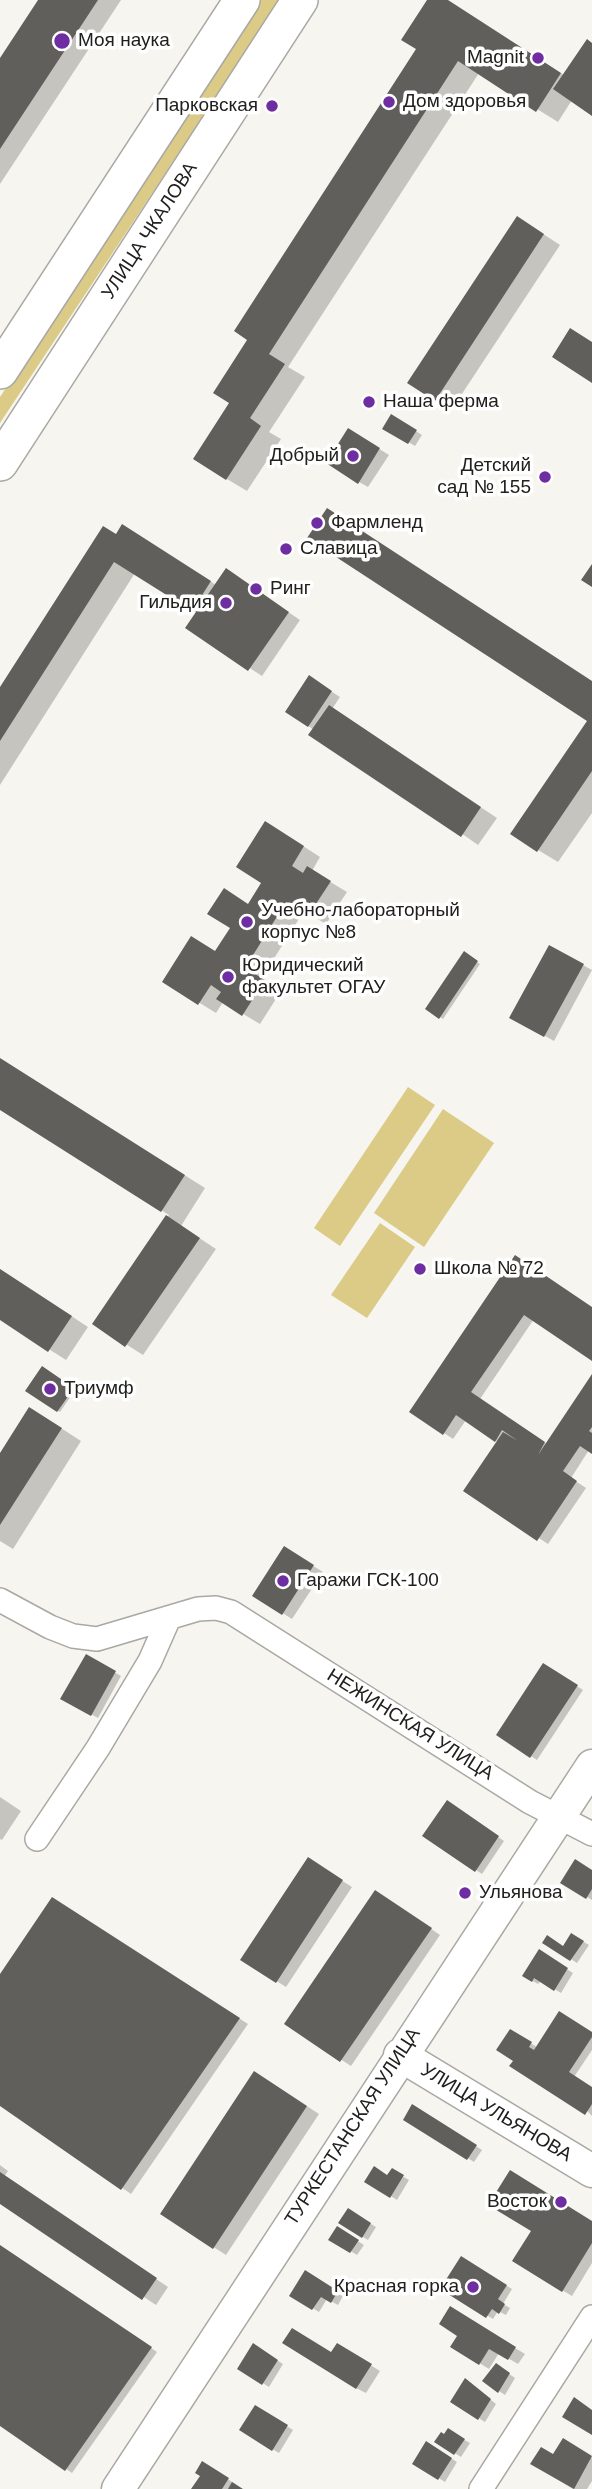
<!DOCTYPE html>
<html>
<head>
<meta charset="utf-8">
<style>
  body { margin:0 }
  canvas { display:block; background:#f6f5ef }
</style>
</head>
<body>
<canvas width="592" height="2489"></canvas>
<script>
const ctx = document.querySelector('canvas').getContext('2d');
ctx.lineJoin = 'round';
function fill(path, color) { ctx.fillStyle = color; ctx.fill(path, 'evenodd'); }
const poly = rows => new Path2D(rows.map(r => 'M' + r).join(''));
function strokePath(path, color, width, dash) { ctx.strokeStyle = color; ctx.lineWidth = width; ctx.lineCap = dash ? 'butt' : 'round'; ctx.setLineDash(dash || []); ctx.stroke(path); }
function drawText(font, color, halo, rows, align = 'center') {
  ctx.font = font + ' Arial,sans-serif'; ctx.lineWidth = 7; ctx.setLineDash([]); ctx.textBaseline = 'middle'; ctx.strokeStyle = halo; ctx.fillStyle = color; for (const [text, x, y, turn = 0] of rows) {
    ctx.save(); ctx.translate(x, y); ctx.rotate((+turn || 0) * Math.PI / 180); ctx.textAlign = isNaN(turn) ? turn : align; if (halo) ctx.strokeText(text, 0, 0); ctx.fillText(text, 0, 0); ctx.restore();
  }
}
fill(poly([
  [259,0,280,0,0,423,0,397],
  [408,1087,435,1105,340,1246,314,1228],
  [443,1109,494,1143,424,1247,374,1213],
  [380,1223,415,1247,367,1318,331,1295]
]), '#dbcb86');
fill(poly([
  [40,0,121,0,0,184,0,61],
  [429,0,446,0,564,75,592,44,592,114,572,100,558,122,479,73,288,367,305,377,269,432,281,439,247,491,227,479,232,403,250,339,419,49],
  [534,228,560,245,452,409,436,400],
  [392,416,422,435,415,446,385,428],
  [349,430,389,455,368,487,359,482],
  [116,536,143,538,216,585,238,578,300,620,262,676,187,627,197,613,135,573,0,785,0,690],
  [592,682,592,813,558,862,538,850,590,721],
  [318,683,340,697,332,709,497,818,478,845,287,711],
  [283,833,320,857,312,871,347,892,326,924,304,911,261,979,281,991,260,1024,223,1002,216,1013,164,981,216,953,263,883],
  [550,947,592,970,554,1041,511,1017],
  [464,954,480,964,443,1019,428,1009],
  [0,1059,205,1188,181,1226,216,1249,143,1355,94,1324,169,1215,0,1108],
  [524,1263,592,1308,592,1359,534,1319,480,1399,547,1444,592,1377,592,1452,589,1450,571,1478,586,1488,548,1544,466,1490,498,1442,466,1420,453,1439,444,1433],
  [0,1269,88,1327,66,1360,0,1318],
  [42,1368,75,1390,60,1412,27,1390],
  [50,1421,81,1441,13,1549,0,1541,0,1456],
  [294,1554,323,1572,292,1619,255,1596],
  [87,1656,121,1676,98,1718,63,1699],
  [544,1665,583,1690,537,1760,498,1735],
  [0,1797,21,1811,2,1840,0,1839],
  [453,1806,504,1841,482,1874,476,1870],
  [317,1865,352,1887,286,1987,243,1960],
  [592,1871,592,1900,587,1897],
  [385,1897,440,1935,351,2066,286,2024],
  [62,1904,248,2024,131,2194,0,2104,0,1977],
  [572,1935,589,1945,577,1963,545,1943,564,1948],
  [539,1952,573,1973,561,1993,541,1981,538,1984,524,1976],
  [511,2031,537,2047,592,2033,592,2050,574,2077,592,2088,592,2116],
  [267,2080,319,2114,226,2255,162,2214],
  [413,2106,482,2150,474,2162,405,2119],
  [0,2165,8,2171,4,2177,168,2287,156,2305,0,2202],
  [392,2170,409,2180,397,2200,367,2181,394,2181],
  [348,2210,376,2227,368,2240,340,2223],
  [592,2223,592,2263,572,2296,514,2261],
  [337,2228,364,2245,357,2255,331,2239],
  [0,2246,157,2352,72,2473,0,2424],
  [461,2258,512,2289,503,2304,510,2308,506,2315,498,2311,493,2319,442,2288],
  [305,2273,343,2296,338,2305,327,2299,319,2312,291,2295],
  [451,2309,525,2354,518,2364,499,2353,489,2369,453,2347,460,2335],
  [338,2345,380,2371,366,2393,356,2388],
  [254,2346,283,2364,269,2387,239,2368],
  [502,2369,515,2378,505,2395,499,2391],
  [471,2384,496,2404,485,2422,452,2401],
  [256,2407,293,2430,279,2453,241,2430],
  [448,2431,470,2443,461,2457,437,2442],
  [563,2440,592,2458,592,2481,587,2489,573,2489,532,2464,554,2456],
  [427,2443,457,2462,445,2482,414,2463],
  [203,2464,234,2483,241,2489,193,2489,202,2475]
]), '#0003');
fill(poly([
  [38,0,98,0,0,149,0,58],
  [427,0,448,0,561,73,536,112,458,61,269,354,285,364,250,418,261,426,226,480,193,459,229,403,213,393,247,340,234,331,416,49,401,40],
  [587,39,592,43,592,116,553,89],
  [517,216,544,234,435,401,407,383],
  [570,328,592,342,592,383,552,357],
  [366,396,375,401,371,407,363,403],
  [391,414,417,430,408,444,382,429],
  [348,428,380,448,358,484,326,463],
  [327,508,592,681,592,771,537,852,510,834,587,721,307,538],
  [122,524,211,581,192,611,114,562,0,741,0,687,103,526,116,534],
  [286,544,291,547,287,554,282,551],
  [592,564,592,587,581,580],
  [226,568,289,612,248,671,185,628],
  [309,675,332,691,308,727,285,712],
  [329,705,481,807,461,837,308,735],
  [265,821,304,846,292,866,303,873,307,866,331,881,308,916,286,902,245,968,265,980,242,1016,216,999,221,992,211,985,198,1005,162,982,191,936,215,951,230,928,207,914,224,888,248,904,261,883,236,867],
  [549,945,584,964,544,1037,509,1018],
  [464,951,478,961,439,1019,425,1009],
  [0,1058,185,1175,161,1212,0,1110],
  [166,1215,200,1238,125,1347,92,1324],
  [515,1255,592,1307,592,1361,524,1315,471,1392,545,1442,538,1455,592,1374,592,1427,589,1431,592,1433,592,1454,580,1446,563,1471,577,1481,537,1541,463,1491,503,1432,518,1441,502,1430,495,1442,456,1415,443,1435,409,1412],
  [0,1269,72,1316,48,1352,0,1320],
  [42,1366,74,1388,57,1412,25,1391],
  [29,1407,62,1428,0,1525,0,1453],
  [284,1546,314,1565,282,1615,252,1596],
  [86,1654,116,1671,91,1716,60,1699],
  [543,1663,578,1685,530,1758,496,1735],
  [447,1800,499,1836,475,1872,422,1836],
  [308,1857,343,1880,276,1983,240,1960],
  [575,1859,592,1870,592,1889,586,1899,560,1883],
  [375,1890,432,1928,340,2062,284,2024],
  [52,1897,240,2018,121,2190,0,2106,0,1974],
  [571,1933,584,1941,570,1961,542,1943,547,1935,563,1946],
  [539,1949,568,1968,554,1991,534,1978,532,1982,522,1976],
  [559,2011,592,2032,592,2037,569,2072,592,2087,592,2104,585,2115,509,2066,513,2061,496,2050,510,2029,532,2042,529,2047,534,2050],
  [254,2071,307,2106,213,2249,160,2214],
  [412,2104,477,2145,467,2160,403,2120],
  [374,2166,387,2175,392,2168,404,2175,390,2198,364,2182],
  [510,2170,592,2221,592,2243,562,2292,512,2261,531,2231,488,2205],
  [0,2172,157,2278,142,2300,0,2204],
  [348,2208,371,2223,362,2238,338,2223],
  [337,2226,359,2240,350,2253,328,2240],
  [0,2245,152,2347,65,2471,0,2426],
  [461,2256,507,2285,498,2299,505,2304,499,2314,492,2309,486,2318,440,2289],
  [305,2270,338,2291,331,2303,321,2297,312,2310,289,2296],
  [450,2306,516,2347,508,2360,489,2349,479,2365,450,2347,457,2336,439,2324],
  [292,2328,331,2352,337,2343,372,2364,356,2389,282,2343],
  [253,2343,278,2360,262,2385,237,2369],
  [496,2363,510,2373,498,2393,482,2381],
  [465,2378,491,2399,478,2420,450,2402],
  [574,2397,592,2410,592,2435,562,2417],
  [255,2405,288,2425,272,2451,239,2430],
  [448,2428,465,2439,454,2455,434,2442,441,2432,444,2434],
  [563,2438,592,2456,574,2489,530,2464,541,2447,553,2454],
  [426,2441,452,2458,438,2480,412,2464],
  [202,2461,229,2478,222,2489,191,2489,200,2476,195,2473],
  [232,2482,243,2489,228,2489]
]), '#615f5b');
const minor = poly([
  [0,1600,50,1627,73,1636,97,1639,198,1609,216,1608,231,1612,530,1802,592,1834],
  [37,1839,98,1748,150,1661,169,1618],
  [481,2489,592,2317]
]);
const secondary = poly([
  [400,2055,592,2171],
  [118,2489,592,1766]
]);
const primary = poly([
  [0,371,242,0],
  [0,463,300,0]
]);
strokePath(minor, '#a9a8a3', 26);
strokePath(secondary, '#a9a8a3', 35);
strokePath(primary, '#a9a8a3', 38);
strokePath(minor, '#fff', 23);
strokePath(secondary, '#fff', 32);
strokePath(primary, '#fff', 35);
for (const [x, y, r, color] of [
  [62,41,9,"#6f2da2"],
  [538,58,7,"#6f2da2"],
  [389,102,7,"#6f2da2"],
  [272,106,7,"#6f2da2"],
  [369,402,7,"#6f2da2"],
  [353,456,7,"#6f2da2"],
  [545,477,7,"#6f2da2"],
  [317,523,7,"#6f2da2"],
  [286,549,7,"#6f2da2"],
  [256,589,7,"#6f2da2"],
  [226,603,7,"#6f2da2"],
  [247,922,7,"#6f2da2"],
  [228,977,7,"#6f2da2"],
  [420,1269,7,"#6f2da2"],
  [50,1389,7,"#6f2da2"],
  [283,1581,7,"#6f2da2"],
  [465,1893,7,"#6f2da2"],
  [561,2202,7,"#6f2da2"],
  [473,2287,7,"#6f2da2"]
]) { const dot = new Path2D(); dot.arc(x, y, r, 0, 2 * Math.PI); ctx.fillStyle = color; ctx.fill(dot); strokePath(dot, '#fff', 2.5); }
drawText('19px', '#21201e', '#fff', [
  ["Моя наука",78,41],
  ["Magnit",524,58,"right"],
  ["Дом здоровья",403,102],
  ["Парковская",258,106,"right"],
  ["Наша ферма",383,402],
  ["Добрый",339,456,"right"],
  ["Детский",531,466,"right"],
  ["сад № 155",531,488,"right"],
  ["Фармленд",331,523],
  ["Славица",300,549],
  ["Ринг",270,589],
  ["Гильдия",212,603,"right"],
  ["Учебно-лабораторный",261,911],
  ["корпус №8",261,933],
  ["Юридический",242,966],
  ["факультет ОГАУ",242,988],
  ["Школа № 72",434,1269],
  ["Триумф",64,1389],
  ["Гаражи ГСК-100",297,1581],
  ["Ульянова",479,1893],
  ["Восток",547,2202,"right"],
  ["Красная горка",459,2287,"right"]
], 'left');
drawText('19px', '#21201e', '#fff', [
  ["УЛИЦА ЧКАЛОВА",150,231,-57],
  ["НЕЖИНСКАЯ УЛИЦА",410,1725,32],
  ["УЛИЦА УЛЬЯНОВА",496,2113,31],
  ["ТУРКЕСТАНСКАЯ УЛИЦА",353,2127,-57]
]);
</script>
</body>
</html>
